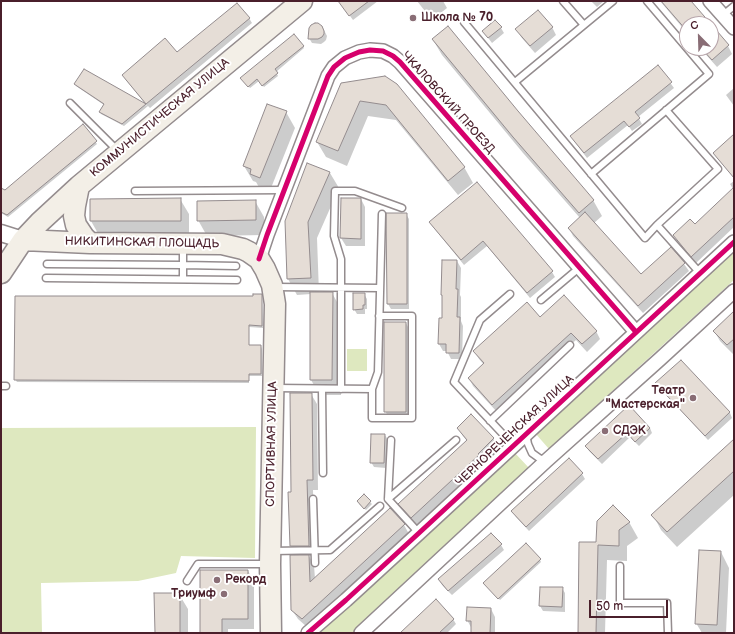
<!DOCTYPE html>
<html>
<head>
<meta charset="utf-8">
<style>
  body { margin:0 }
  #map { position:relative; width:735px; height:634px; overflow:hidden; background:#fff; font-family:"Balsamiq Sans",sans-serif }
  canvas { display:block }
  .frame { position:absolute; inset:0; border:2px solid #4a1f2b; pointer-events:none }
  .north { position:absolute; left:679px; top:16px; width:40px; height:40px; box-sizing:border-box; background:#fff; border:1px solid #b7a5aa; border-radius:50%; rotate:337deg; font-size:11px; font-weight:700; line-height:16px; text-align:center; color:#4a1f2b }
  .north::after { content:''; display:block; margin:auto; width:14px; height:18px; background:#896d75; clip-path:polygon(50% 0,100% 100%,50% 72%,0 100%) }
  .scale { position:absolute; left:589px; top:600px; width:79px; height:18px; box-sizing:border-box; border:2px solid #4a1f2b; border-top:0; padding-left:5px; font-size:12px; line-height:14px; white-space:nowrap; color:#4a1f2b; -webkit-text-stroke:3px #fff; paint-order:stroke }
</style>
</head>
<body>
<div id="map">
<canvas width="735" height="634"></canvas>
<div class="frame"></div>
<div class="north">С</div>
<div class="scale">50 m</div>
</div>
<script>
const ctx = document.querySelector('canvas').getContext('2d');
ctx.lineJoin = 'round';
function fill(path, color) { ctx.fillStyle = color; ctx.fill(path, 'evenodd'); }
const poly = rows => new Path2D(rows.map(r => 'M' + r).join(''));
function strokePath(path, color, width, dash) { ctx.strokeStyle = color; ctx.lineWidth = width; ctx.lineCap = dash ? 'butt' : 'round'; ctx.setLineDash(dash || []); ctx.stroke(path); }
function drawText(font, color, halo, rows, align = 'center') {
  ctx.font = font + ' "Balsamiq Sans",sans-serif'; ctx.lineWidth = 4; ctx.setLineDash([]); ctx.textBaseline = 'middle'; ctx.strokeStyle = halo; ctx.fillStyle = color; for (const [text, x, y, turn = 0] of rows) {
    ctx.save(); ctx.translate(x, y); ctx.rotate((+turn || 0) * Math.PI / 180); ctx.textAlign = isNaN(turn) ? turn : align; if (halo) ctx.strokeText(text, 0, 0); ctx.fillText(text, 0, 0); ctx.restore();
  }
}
fill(poly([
  [734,250,734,280,549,449,535,433],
  [347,349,367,349,367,371,347,371],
  [256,427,255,558,181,556,176,573,138,581,41,583,42,633,1,633,1,428],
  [514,452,530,469,355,633,320,633]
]), '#dee8bf');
fill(poly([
  [339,1,378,1,353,20],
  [417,1,443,1,447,8,432,20],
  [591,1,604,1,597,7],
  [660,1,690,1,709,24,687,24,687,33],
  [249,18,252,23,150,108,148,106,124,126,101,114,100,112,104,105,76,86,75,84,84,71,147,106,126,80,123,75,177,54],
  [322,26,327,36,326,40,324,42,321,44,312,43,309,38],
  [711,26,728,46,732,54,717,67,700,48,711,48],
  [552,27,556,35,535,53,521,37,517,29],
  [501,28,504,33,492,43,483,31],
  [433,40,517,112,593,200,602,216,594,223,641,275,684,264,689,271,643,313,573,236,569,228,580,218,523,153,442,55],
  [303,46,304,48,276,72,278,76,264,87,259,81,250,88,243,80],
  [658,66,674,88,638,117,642,124,632,131,628,125,587,158,574,141,571,136],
  [385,77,464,167,473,183,458,195,396,120,368,116,347,166,326,157,317,142],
  [734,88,734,106,726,95],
  [286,112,295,128,269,193,260,189,256,182,253,181,244,166],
  [83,125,97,144,8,217,1,213,1,189,5,191],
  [734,136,734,178,718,159,714,153],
  [308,165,330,173,339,188,317,238,319,293,332,293,341,309,341,395,320,395,311,380,311,294,297,295,288,279,286,221],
  [734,181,734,227,696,263,678,242,674,235,695,225,733,189,730,184],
  [477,183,552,272,555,277,530,298,487,246,464,265,433,227,430,223],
  [180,199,189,214,189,236,100,237,91,221,91,200],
  [342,199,361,199,365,207,365,246,346,246,341,238],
  [255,201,264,217,264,235,207,236,198,220],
  [406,214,409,219,409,309,391,309,388,304,387,215],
  [457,261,461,268,460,295,461,297,461,321,463,326,462,359,451,359,447,351,443,351,439,344,440,319,443,319],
  [364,294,367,299,367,309,365,309,365,314,357,314,354,309],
  [261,295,262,297,263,328,249,327,249,346,261,346,262,349,262,376,249,376,249,383,17,382,15,379],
  [734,312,734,355,720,341,714,331],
  [540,318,596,331,600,339,587,352,576,340,497,412,473,386,469,378,484,365,479,359,474,351],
  [406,323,410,331,410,419,390,419,385,411],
  [681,361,730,413,732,418,708,440,660,388,657,384],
  [311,394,317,404,318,490,313,490,315,556,309,556,314,565,315,579,404,525,409,534,307,627,298,619,292,610,297,556,291,546,292,493],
  [629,406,650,428,652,433,639,446,630,437,602,464,589,451,586,446],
  [458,428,493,438,498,447,482,462,483,463,416,525,404,512,400,504,467,441,463,436],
  [385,435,388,440,386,468,374,467,371,462],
  [734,440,734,495,677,547,661,530,653,515],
  [582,474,585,479,529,531,516,517,513,512],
  [364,496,372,504,366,510,359,504],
  [629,522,638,538,627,546,627,561,607,560,605,633,579,633,597,542],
  [501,545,504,550,452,595,442,585,439,580],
  [721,552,729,568,726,633,702,633,696,623],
  [540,560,541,562,500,600,486,585],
  [248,571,254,581,254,629,228,629,228,633,201,633],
  [562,588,565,593,565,612,543,611,540,606],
  [179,594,188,609,188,633,156,633],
  [491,609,495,617,495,633,472,633,472,629,467,620],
  [453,619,456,624,447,633,402,633]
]), '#0003');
const building = poly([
  [338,1,369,1,349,16,338,1],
  [661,1,691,1,711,24,687,24,687,31,661,1],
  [237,3,250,18,146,104,122,75,165,38,177,52,237,3],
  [538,10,553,27,530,46,515,29,538,10],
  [495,20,502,27,488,38,482,31,495,20],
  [315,23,318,23,322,26,324,31,324,34,322,37,318,39,308,39,309,28,311,25,315,23],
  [711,24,729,45,712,60,701,48,711,48,711,24],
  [448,26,518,111,594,200,579,213,513,137,432,39,448,26],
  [294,34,304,46,275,69,278,73,262,86,257,79,248,87,240,78,294,34],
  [658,65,672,82,635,112,640,118,629,127,624,121,584,153,570,136,658,65],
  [84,69,146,104,122,124,99,112,104,104,74,84,84,69],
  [385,76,397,84,465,167,448,181,386,105,360,101,338,151,316,142,341,83,385,76],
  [267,104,287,111,260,178,250,174,251,169,243,166,267,104],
  [83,124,97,141,7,215,1,212,1,188,5,190,83,124],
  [734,134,734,178,713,153,734,134],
  [307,163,330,172,308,222,311,278,287,279,285,221,307,163],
  [477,182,553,271,527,293,483,241,461,260,429,222,477,182],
  [734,187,734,217,691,257,673,235,690,219,695,224,734,187],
  [181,198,181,221,90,221,90,199,181,198],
  [341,198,361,198,361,239,340,238,341,198],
  [256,200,256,220,197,221,197,201,256,200],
  [585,212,641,274,671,247,685,263,638,306,568,228,585,212],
  [386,213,407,213,407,304,387,304,386,213],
  [442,260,457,260,456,289,458,289,457,317,460,317,459,353,446,353,446,344,438,344,439,318,442,318,442,295,441,295,442,260],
  [310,292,333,292,332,380,310,380,310,292],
  [353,293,365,293,365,305,363,305,363,309,353,310,353,293],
  [253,294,262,294,262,326,249,325,249,345,261,345,261,374,249,374,249,381,14,380,15,296,253,296,253,294],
  [564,295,597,331,582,344,571,333,492,405,468,378,484,363,473,351,527,302,540,317,564,295],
  [734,311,734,339,727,345,713,331,734,311],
  [384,322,406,322,406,412,384,412,384,322],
  [681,360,730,412,705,436,655,383,681,360],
  [290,393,312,393,313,480,307,480,309,546,290,546,288,492,291,492,290,393],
  [629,405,650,428,635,442,627,433,598,459,585,446,629,405],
  [471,414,494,438,478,454,479,455,411,518,398,504,467,440,457,428,471,414],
  [371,434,385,434,384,463,370,463,371,434],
  [734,439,734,471,667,532,651,515,734,439],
  [569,458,583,473,526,527,511,511,569,458],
  [364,494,371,501,364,509,357,501,364,494],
  [613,505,630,522,619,530,619,546,598,545,596,633,578,633,579,542,596,542,597,521,613,505],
  [390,508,405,524,302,619,291,610,290,555,309,555,310,582,390,508],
  [491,533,502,544,448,591,438,579,491,533],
  [526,543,541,559,498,599,483,583,526,543],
  [699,550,721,551,717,625,695,624,699,550],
  [200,570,248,570,248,619,222,619,222,633,200,633,200,570],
  [540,587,563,587,562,607,539,606,540,587],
  [154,593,180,593,180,633,155,633,154,593],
  [436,599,454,619,439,633,400,633,436,599],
  [467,607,491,608,490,633,471,633,471,621,466,621,467,607]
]);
fill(building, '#e5ddd6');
strokePath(building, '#948c8e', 1);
const service = poly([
  [563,1,584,25],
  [723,15,734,6],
  [464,22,645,238,657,225,700,273],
  [515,82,613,1],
  [70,103,117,150],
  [591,174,709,74,647,1],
  [135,191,284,190],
  [657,225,718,169,666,110],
  [47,264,183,265,183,245],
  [46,278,237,280],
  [183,279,183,265,236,266],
  [274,287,380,288],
  [510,294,480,320,454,382,514,446],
  [541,300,579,268],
  [379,316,412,316,412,418,372,418,372,389,378,372,382,214],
  [1,386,6,386],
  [275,388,372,389],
  [322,389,323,473],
  [341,389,341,259,334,236,335,191,355,191,402,208],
  [490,421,570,345],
  [526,434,528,444,532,453,539,458,546,461],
  [391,440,388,499,419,533],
  [313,499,315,563],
  [388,499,456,440],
  [272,551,330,550,380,506],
  [620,566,620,603,667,603,668,633],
  [187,581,198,564,267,564]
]);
const minor = poly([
  [710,1,734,28],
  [259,259,267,235,328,76,334,67,345,58,359,52,370,50,383,51,393,56,400,62,636,332],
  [308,633,346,600,419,533,734,242],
  [361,633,546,461,660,359,734,291]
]);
const tertiary = poly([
  [1,233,23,240]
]);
const primary = poly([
  [79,186,75,206,74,216,76,225,84,237,90,243],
  [23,240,90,243,222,244,243,249,249,252,259,259,265,269,272,285,275,304,270,564,271,633],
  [1,273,23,240,40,222,79,186,302,1]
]);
strokePath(service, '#948c8e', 9);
strokePath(minor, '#948c8e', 16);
strokePath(tertiary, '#948c8e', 19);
strokePath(primary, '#948c8e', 23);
strokePath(service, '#fff', 6);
strokePath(minor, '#fff', 13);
strokePath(tertiary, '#fff', 16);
strokePath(primary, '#f3efe7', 20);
strokePath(poly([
  [259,259,267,235,328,76,334,67,345,58,359,52,370,50,383,51,393,56,400,62,636,332],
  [308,633,346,600,419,533,734,242]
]), '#d6006c', 5);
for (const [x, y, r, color] of [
  [413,18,4,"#896d75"],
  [693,398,4,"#896d75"],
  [605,431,4,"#896d75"],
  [217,580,4,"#896d75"],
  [224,594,4,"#896d75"]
]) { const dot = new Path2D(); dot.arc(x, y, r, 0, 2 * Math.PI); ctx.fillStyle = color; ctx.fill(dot); strokePath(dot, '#fff', 1.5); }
drawText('bold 12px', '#4a1f2b', '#fff', [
  ["Школа № 70",421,18],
  ["Театр",685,391,"right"],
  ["\"Мастерская\"",685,405,"right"],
  ["СДЭК",613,431],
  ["Рекорд",225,580],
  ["Триумф",216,594,"right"]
], 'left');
drawText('12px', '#4a1f2b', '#fff', [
  ["ЧКАЛОВСКИЙ ПРОЕЗД",448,103,48],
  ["КОММУНИСТИЧЕСКАЯ УЛИЦА",160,118,-40],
  ["НИКИТИНСКАЯ ПЛОЩАДЬ",142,243,1],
  ["ЧЕРНОРЕЧЕНСКАЯ УЛИЦА",515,431,-43],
  ["СПОРТИВНАЯ УЛИЦА",272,444,-89]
]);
</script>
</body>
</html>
